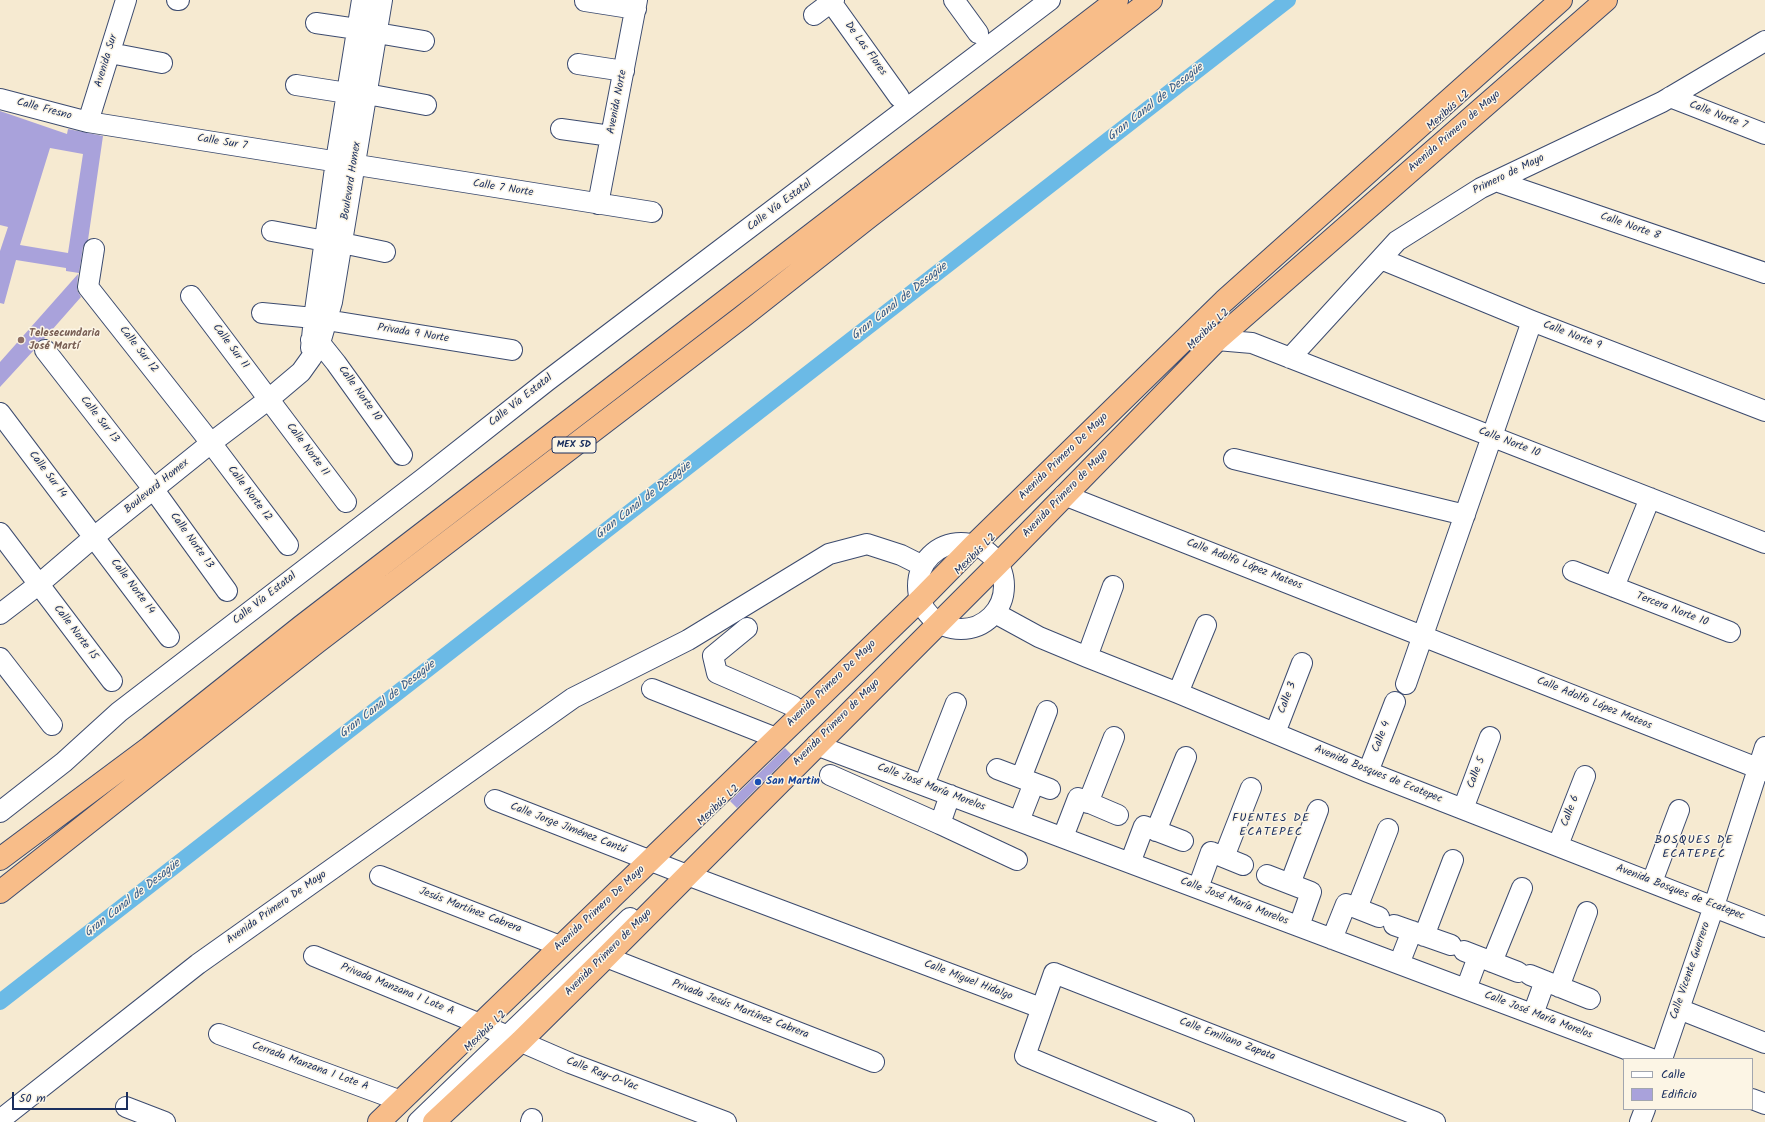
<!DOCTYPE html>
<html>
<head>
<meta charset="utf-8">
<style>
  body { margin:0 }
  #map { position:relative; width:1765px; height:1122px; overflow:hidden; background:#f6ead1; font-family:Kalam,sans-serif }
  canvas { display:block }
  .legend { position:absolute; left:1623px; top:1058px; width:130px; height:52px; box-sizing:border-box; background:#fcf5e5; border:1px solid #a2a6af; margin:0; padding:5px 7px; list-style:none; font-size:12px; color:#1b2f5e }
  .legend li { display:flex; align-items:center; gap:8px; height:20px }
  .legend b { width:20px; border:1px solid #a2a6af }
  .scale { position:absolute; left:12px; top:1092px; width:116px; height:18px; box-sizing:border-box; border:2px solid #1b2f5e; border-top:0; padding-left:5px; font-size:12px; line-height:14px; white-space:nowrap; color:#1b2f5e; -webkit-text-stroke:3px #fcf5e5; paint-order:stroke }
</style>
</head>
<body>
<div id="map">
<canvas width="1765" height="1122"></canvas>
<ul class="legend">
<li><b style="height:5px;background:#fff"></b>Calle</li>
<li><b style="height:11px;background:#a9a2db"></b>Edificio</li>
</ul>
<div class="scale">50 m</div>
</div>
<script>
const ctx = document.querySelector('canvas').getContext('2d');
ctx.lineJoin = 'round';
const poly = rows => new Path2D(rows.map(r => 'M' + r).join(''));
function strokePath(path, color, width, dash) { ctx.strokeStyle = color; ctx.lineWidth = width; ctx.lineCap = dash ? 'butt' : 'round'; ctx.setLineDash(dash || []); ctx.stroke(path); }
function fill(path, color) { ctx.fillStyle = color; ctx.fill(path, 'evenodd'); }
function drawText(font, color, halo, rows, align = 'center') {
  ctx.font = font + ' Kalam,sans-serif'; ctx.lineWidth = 3; ctx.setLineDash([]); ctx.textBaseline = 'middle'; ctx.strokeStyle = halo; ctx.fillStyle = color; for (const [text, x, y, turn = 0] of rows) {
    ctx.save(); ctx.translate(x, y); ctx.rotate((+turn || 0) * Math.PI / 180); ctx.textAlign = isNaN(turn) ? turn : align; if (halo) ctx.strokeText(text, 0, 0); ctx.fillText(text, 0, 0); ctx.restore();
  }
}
strokePath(poly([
  [0,1002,1288,0]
]), '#6bbae6', 16);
fill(poly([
  [0,111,67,134,68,129,103,136,88,240,83,247,79,273,66,271,66,268,16,260,4,304,0,303,0,251,8,227,0,225],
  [50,148,83,154,68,253,20,245],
  [78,274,77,290,81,297,44,339,38,341,34,350,0,387,0,362],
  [785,748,791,754,737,808,730,801]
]), '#a9a2db');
const minor = poly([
  [177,0,179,0],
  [954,0,978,33],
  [585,1,636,9],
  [831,2,899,97],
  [814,15,834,0],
  [316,23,357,29],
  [377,33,424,41],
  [110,53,162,63],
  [578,64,624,71],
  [296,85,347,93],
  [367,94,426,105],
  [1670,97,1765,134],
  [0,99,88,122,652,212],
  [88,122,126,0],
  [561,129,611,136],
  [1496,181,1765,273],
  [598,204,637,0],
  [272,231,325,241],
  [342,243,385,252],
  [94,249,88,287,211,443,288,545],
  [1381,259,1532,321,1765,411],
  [191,296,346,502],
  [262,313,314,318,512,350],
  [1197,327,1210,338,1217,340,1252,343,1765,543],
  [311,340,320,343,336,363,402,455],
  [311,348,314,318,336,161,362,0],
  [45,350,154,490,227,591],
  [1290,358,1397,241,1481,188,1662,102,1765,41],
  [0,413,169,637],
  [1234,459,1465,515],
  [1064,495,1765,771],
  [0,533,112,681],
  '918 586a43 43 0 1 1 86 0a43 43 0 1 1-86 0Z',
  [1573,571,1730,632],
  [1614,587,1650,498],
  [995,613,1039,637,1087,657,1178,693,1368,772,1765,927],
  [0,614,38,585,94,537,211,443,269,399,301,372,311,358,320,343,332,302,382,0],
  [747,628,713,656,717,673,793,706,801,714],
  [1087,657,1113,586],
  [0,658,52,725],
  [1406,684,1532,321],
  [652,689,776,738],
  [1178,693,1206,625],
  [1275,733,1302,663],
  [816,745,1652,1059],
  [997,769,1050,789],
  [1368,772,1395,702],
  [830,775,940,824,950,795],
  [1021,778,1047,711],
  [924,785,956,703],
  [495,800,687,875,1041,1008],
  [1088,803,1114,737],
  [1463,809,1490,737],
  [0,812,64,762,119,712,424,478,547,381,1050,0],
  [1019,821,1034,783],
  [940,824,1017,860],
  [1156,831,1186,757],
  [1063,837,1078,798,1118,815],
  [1558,845,1585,776],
  [1224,857,1251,788],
  [1130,863,1144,826,1183,841],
  [1267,875,1311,892,1299,926],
  [380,876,560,946],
  [1652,882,1679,810],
  [1290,884,1318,810],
  [1198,888,1211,852,1243,865],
  [1357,908,1388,829],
  [1394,925,1451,945],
  [1424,936,1453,860],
  [1332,939,1346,904,1379,917],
  [1464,951,1518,972],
  [314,956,480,1024,570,1063,726,1122],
  [606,957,874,1062],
  [1492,962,1522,888],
  [1399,964,1412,931],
  [1530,975,1590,999],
  [1559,987,1587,912],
  [1466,989,1478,957],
  [1679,1009,1765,1043],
  [1533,1014,1545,981],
  [219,1034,401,1101],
  [1662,1059,1714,906,1765,747],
  [1752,1099,1765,1104],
  [126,1107,165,1122],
  [0,1120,198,964,573,698,688,640,829,554,867,544,901,555,923,566],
  [418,1122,630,918],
  [531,1122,532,1119],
  [1184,1122,1025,1056,1054,973,1435,1122],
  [1640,1122,1645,1109]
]);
const highway = poly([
  [0,859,150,747,302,626,1117,0],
  [0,892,317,642,742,317,870,216,1151,0],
  [379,1122,920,600,974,545,1224,301,1561,0],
  [434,1122,521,1041,606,957,998,564,1217,340,1606,0]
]);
strokePath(minor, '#3c4b6f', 22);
strokePath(highway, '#3c4b6f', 24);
strokePath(minor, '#fff', 20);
strokePath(highway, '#f8bd89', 22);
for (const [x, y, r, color] of [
  [21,340,4,"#8d6e63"],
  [758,782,4,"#1a4fb4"]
]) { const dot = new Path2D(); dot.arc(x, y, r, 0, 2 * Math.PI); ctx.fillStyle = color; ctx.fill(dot); strokePath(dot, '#fcf5e5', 1.5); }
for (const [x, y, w] of [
  [574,445,44]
]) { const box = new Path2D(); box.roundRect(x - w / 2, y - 8, w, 16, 3); ctx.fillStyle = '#fcf5e5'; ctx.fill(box); strokePath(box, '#1b2f5e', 1); }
drawText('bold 10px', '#1b2f5e', null, [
  ["MEX 5D",574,445]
]);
drawText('11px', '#1b2f5e', '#fcf5e5', [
  ["De Las Flores",865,49,54],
  ["Avenida Sur",107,61,-73],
  ["Avenida Norte",618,102,-79],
  ["Calle Fresno",44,110,15],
  ["Mexibús L2",1449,111,-42],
  ["Calle Norte 7",1718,116,21],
  ["Avenida Primero de Mayo",1455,132,-41],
  ["Calle Sur 7",222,143,9],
  ["Primero de Mayo",1509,175,-26],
  ["Boulevard Homex",352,181,-81],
  ["Calle 7 Norte",503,189,9],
  ["Calle Vía Estatal",780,206,-37],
  ["Calle Norte 8",1630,227,19],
  ["Mexibús L2",1209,330,-44],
  ["Privada 9 Norte",413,334,9],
  ["Calle Norte 9",1572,336,21],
  ["Calle Sur 11",230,347,53],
  ["Calle Sur 12",138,350,52],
  ["Calle Norte 10",359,394,54],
  ["Calle Vía Estatal",521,401,-38],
  ["Calle Sur 13",99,420,52],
  ["Calle Norte 10",1509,443,21],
  ["Calle Norte 11",307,450,53],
  ["Avenida Primero De Mayo",1064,457,-44],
  ["Calle Sur 14",47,475,53],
  ["Boulevard Homex",157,487,-39],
  ["Calle Norte 12",249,494,53],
  ["Avenida Primero de Mayo",1066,494,-46],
  ["Calle Norte 13",191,541,54],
  ["Mexibús L2",976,555,-45],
  ["Calle Adolfo López Mateos",1244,565,21],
  ["Calle Norte 14",132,587,53],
  ["Calle Vía Estatal",265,599,-38],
  ["Tercera Norte 10",1672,610,21],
  ["Calle Norte 15",75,633,53],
  ["Avenida Primero De Mayo",832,684,-44],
  ["Calle 3",1288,698,-69],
  ["Calle Adolfo López Mateos",1594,704,22],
  ["Avenida Primero de Mayo",837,723,-45],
  ["Calle 4",1382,737,-69],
  ["Calle 5",1477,773,-69],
  ["Avenida Bosques de Ecatepec",1378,775,22],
  ["Calle José María Morelos",931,788,21],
  ["Mexibús L2",719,806,-44],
  ["Calle 6",1571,811,-69],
  ["Calle Jorge Jiménez Cantú",568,829,21],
  ["Avenida Bosques de Ecatepec",1680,893,21],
  ["Calle José María Morelos",1234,902,21],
  ["Avenida Primero De Mayo",277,908,-35],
  ["Avenida Primero De Mayo",600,909,-43],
  ["Jesús Martínez Cabrera",470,911,21],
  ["Avenida Primero de Mayo",609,953,-45],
  ["Calle Vicente Guerrero",1691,971,-71],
  ["Calle Miguel Hidalgo",968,981,21],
  ["Privada Manzana 1 Lote A",397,990,22],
  ["Privada Jesús Martínez Cabrera",740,1010,21],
  ["Calle José María Morelos",1538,1016,21],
  ["Mexibús L2",486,1032,-44],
  ["Calle Emiliano Zapata",1227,1040,21],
  ["Cerrada Manzana 1 Lote A",310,1067,20],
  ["Calle Ray-O-Vac",602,1075,21]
]);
drawText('bold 11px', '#785e54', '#fcf5e5', [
  ["Telesecundaria",29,334],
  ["José Martí",29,347]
], 'left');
drawText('bold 11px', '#164399', '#fcf5e5', [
  ["San Martin",766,782]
], 'left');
drawText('italic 12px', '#335987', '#fcf5e5', [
  ["Gran Canal de Desagüe",1156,103,-38],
  ["Gran Canal de Desagüe",900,302,-38],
  ["Gran Canal de Desagüe",644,501,-38],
  ["Gran Canal de Desagüe",388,700,-38],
  ["Gran Canal de Desagüe",133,899,-38]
]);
ctx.letterSpacing = '1px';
drawText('12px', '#1b2f5e', '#fcf5e5', [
  ["FUENTES DE",1271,819],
  ["ECATEPEC",1271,833],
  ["BOSQUES DE",1694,841],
  ["ECATEPEC",1694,855]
]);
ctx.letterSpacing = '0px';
</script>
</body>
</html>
